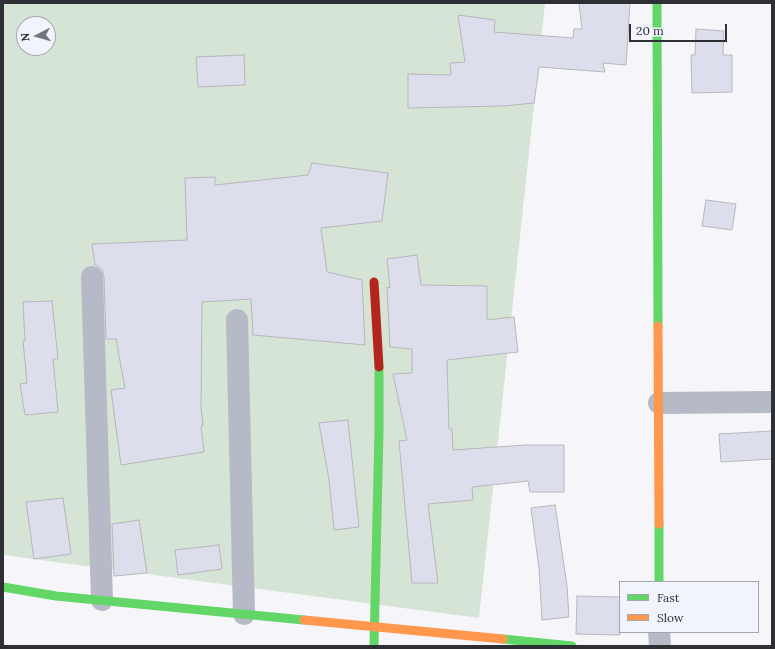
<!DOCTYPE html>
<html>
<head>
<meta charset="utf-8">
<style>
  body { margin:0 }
  #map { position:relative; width:775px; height:649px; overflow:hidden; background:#f5f5fa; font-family:Lora,serif }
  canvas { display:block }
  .frame { position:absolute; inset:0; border:4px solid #2f3036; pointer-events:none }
  .legend { position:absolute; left:619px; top:581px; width:140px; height:52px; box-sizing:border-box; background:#f2f4fd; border:1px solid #a4a6ad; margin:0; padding:5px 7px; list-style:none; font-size:12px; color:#2f3036 }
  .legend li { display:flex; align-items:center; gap:8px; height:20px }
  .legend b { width:20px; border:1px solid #a4a6ad }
  .north { position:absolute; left:16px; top:16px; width:40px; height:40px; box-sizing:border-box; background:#f2f4fd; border:1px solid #a4a6ad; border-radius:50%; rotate:264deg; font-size:11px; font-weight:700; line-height:16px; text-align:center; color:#2f3036 }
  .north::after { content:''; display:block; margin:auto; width:14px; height:18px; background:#74757b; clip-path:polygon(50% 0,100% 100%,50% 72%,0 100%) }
  .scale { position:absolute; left:629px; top:24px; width:98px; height:18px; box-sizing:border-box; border:2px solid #2f3036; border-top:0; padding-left:5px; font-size:12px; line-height:14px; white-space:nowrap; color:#2f3036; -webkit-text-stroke:3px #f2f4fd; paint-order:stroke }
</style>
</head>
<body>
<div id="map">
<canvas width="775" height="649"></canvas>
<div class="frame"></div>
<ul class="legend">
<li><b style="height:5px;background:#63d668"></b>Fast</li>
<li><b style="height:5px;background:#ff974d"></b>Slow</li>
</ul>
<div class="north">N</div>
<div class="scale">20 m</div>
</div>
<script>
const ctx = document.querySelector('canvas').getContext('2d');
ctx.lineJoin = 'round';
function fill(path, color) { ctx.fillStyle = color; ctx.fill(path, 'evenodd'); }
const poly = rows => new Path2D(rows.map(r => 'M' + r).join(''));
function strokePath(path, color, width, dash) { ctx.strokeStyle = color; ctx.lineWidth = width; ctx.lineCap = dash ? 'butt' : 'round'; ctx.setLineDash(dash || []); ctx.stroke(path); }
fill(poly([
  [3,3,545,3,479,618,3,555],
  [24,24,48,24,48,48,24,48]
]), '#d6e4d5');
const building = poly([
  [579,3,630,3,626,65,603,63,605,72,539,67,534,103,503,106,408,108,408,74,451,75,450,63,465,62,458,15,495,20,494,32,573,38,574,29,582,29,579,3],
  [696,29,724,31,723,55,732,55,732,92,692,93,691,55,695,55,696,29],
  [244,55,245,85,198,87,196,57,244,55],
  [312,163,388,173,382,221,321,228,327,272,362,280,365,345,253,335,251,299,202,302,201,407,203,426,201,426,204,452,121,465,111,390,125,388,116,339,106,339,104,277,102,270,98,266,95,265,92,244,187,240,185,178,215,177,215,185,308,175,312,163],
  [706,200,736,204,732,230,702,226,706,200],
  [417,255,421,285,487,286,487,320,514,317,518,352,447,360,449,429,452,429,453,450,526,445,564,445,564,492,530,492,528,481,472,487,473,500,428,504,438,583,412,583,399,441,407,440,393,374,412,373,412,349,390,347,387,287,390,288,387,259,417,255],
  [52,301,58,359,53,359,58,412,25,415,20,384,27,383,23,341,25,341,23,302,52,301],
  [348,420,359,527,334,530,329,480,319,423,348,420],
  [772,431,772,459,721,462,719,434,772,431],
  [63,498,71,554,34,559,26,502,63,498],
  [555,505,567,586,569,617,542,620,539,568,531,508,555,505],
  [139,520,147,573,114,576,112,524,139,520],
  [219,545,222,569,178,575,175,550,219,545],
  [577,596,620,597,620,635,576,634,577,596]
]);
fill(building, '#dddeeb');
strokePath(building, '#b7b7bc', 1);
strokePath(poly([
  [92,277,102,600],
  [237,320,244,614],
  [659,403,772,402],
  [659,632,660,646]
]), '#b6b9c6', 22);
strokePath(poly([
  [657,3,658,326],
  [659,524,659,582],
  [3,587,56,596,304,620],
  [503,639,572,646],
  [374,646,379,431,379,367]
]), '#63d668', 9);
strokePath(poly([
  [658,326,659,524],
  [304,620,503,639]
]), '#ff974d', 9);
strokePath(poly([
  [374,282,379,367]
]), '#b3261e', 9);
</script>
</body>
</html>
